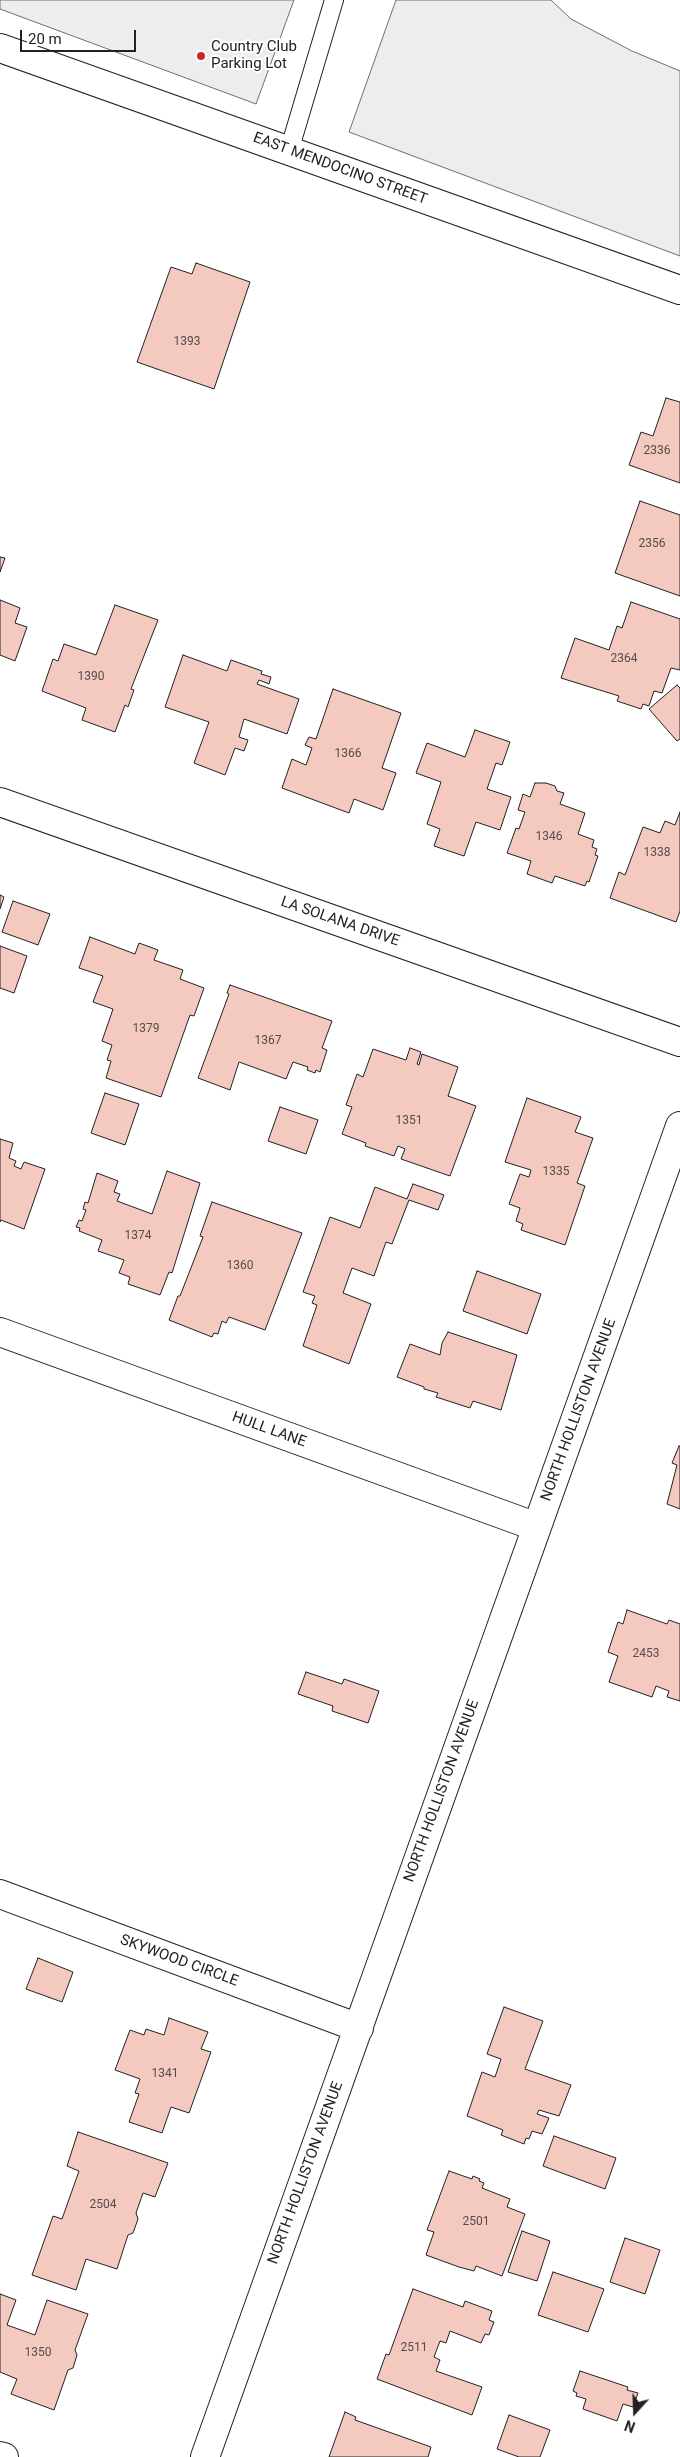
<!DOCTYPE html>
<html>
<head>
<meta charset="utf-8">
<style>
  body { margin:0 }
  #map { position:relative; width:680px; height:2457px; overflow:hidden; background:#fff; font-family:Roboto,sans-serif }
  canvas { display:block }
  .north { position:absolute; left:610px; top:2387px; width:50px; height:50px; -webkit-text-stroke:4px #fff; paint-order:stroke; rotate:200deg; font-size:14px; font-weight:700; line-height:20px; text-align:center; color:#222 }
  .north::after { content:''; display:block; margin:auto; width:18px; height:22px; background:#222; clip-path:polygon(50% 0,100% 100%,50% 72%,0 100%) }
  .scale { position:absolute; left:20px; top:30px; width:116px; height:22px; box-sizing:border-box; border:2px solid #222; border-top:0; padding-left:6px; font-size:15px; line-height:18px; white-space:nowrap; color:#222; -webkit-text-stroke:4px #fff; paint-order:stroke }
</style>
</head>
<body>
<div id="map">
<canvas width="680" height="2457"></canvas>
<div class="north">N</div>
<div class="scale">20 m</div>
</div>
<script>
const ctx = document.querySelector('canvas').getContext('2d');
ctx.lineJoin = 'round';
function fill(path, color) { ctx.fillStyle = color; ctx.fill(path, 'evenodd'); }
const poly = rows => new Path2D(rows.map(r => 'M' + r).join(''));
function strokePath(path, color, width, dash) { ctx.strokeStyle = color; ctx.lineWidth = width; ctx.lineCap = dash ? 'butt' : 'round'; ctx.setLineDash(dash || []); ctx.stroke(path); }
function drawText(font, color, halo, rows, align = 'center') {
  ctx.font = font + ' Roboto,sans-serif'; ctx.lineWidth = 4; ctx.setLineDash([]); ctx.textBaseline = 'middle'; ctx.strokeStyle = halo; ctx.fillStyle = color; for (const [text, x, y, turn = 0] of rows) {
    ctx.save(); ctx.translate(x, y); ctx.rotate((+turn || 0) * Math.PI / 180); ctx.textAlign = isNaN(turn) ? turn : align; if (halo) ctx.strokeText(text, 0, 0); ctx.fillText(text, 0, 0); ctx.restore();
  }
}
const parking = poly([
  [0,0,294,0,256,104,0,9,0,0],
  [396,0,551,0,571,19,632,51,680,71,680,256,349,132,396,0]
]);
fill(parking, '#ededed');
strokePath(parking, '#6f6f6f', 1);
const building = poly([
  [196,263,250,282,214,389,137,362,171,267,192,274,196,263],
  [666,398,680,402,680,483,629,465,641,432,653,436,666,398],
  [640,501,680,515,680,596,615,573,640,501],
  [0,557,5,558,0,572,0,557],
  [0,600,20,608,15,623,27,627,15,661,0,655,0,600],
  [631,602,680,619,680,670,671,668,662,693,654,691,649,706,643,704,641,709,617,701,619,696,561,678,575,638,609,650,617,626,622,628,631,602],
  [115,605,158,620,131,689,134,690,128,707,125,705,115,732,82,720,86,708,42,691,53,659,58,661,64,644,96,655,115,605],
  [183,655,227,671,231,660,262,671,261,674,271,677,269,684,259,680,257,684,299,699,287,734,244,719,239,737,248,740,244,751,235,748,225,775,194,763,209,722,165,707,183,655],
  [677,685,680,688,680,739,677,741,649,709,677,685],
  [333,689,401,713,382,768,396,773,383,810,354,799,349,813,282,788,292,759,306,765,312,748,305,745,309,737,316,739,333,689],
  [475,730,510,742,502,765,496,763,487,789,511,797,500,830,476,822,464,856,434,846,440,829,427,824,441,782,416,773,427,743,465,757,475,730],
  [535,783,546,783,555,786,557,791,564,793,560,804,585,813,578,834,594,840,592,847,597,849,595,855,598,856,589,882,587,881,585,886,555,876,552,883,527,874,531,861,507,853,516,828,519,829,525,812,518,810,523,794,530,797,535,783],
  [680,812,680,911,676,922,610,898,619,872,625,875,643,827,660,833,665,821,675,825,680,812],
  [0,895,4,897,0,909,0,895],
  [13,901,50,914,38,945,2,932,13,901],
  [90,937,135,954,139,943,158,950,154,960,183,970,180,979,204,988,194,1016,190,1015,161,1097,106,1078,111,1061,107,1060,112,1045,102,1041,113,1009,93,1002,103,976,79,968,90,937],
  [0,946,27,956,14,993,0,988,0,946],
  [230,985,332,1021,322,1048,327,1050,320,1072,316,1070,315,1073,307,1070,308,1067,293,1062,286,1079,239,1062,230,1090,198,1078,229,994,227,993,230,985],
  [410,1048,421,1052,417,1064,419,1065,422,1054,458,1067,448,1096,476,1106,450,1176,401,1159,405,1149,398,1146,394,1156,365,1146,366,1143,342,1134,352,1107,346,1105,357,1074,363,1077,373,1049,406,1060,410,1048],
  [105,1093,139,1104,125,1145,91,1133,105,1093],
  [527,1098,581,1117,575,1132,593,1138,577,1183,585,1186,565,1245,521,1230,523,1224,516,1221,520,1208,509,1204,520,1174,529,1177,531,1170,505,1162,527,1098],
  [280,1107,318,1120,306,1154,268,1141,280,1107],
  [0,1139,13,1143,9,1158,16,1161,14,1166,21,1169,24,1162,45,1169,24,1229,1,1220,0,1222,0,1139],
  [167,1171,200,1183,172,1273,169,1272,160,1295,128,1284,130,1277,119,1273,124,1260,98,1251,102,1240,79,1231,80,1228,76,1227,79,1220,82,1221,86,1210,83,1209,85,1202,88,1203,97,1173,118,1181,114,1192,120,1194,117,1201,152,1214,167,1171],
  [413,1184,444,1195,438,1210,409,1200,392,1244,386,1242,374,1276,352,1268,343,1293,371,1304,349,1364,303,1346,317,1305,312,1303,315,1296,303,1292,330,1217,360,1228,375,1187,407,1199,413,1184],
  [212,1202,302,1233,265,1330,229,1317,226,1323,222,1321,218,1334,214,1333,212,1337,169,1320,178,1296,180,1296,203,1237,200,1236,212,1202],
  [477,1271,541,1294,527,1334,463,1311,477,1271],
  [448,1332,517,1355,501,1410,473,1401,470,1408,436,1397,438,1393,424,1389,424,1387,397,1377,410,1344,440,1355,442,1343,448,1332],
  [679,1446,680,1446,680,1509,667,1504,677,1465,672,1463,679,1446],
  [627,1610,667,1624,669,1620,680,1624,680,1701,667,1697,669,1691,656,1686,652,1697,609,1682,618,1656,608,1652,618,1622,623,1624,627,1610],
  [306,1672,342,1684,344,1679,379,1691,368,1723,332,1711,333,1706,298,1694,306,1672],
  [38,1958,73,1972,62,2002,26,1989,38,1958],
  [504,2007,543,2021,525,2069,571,2085,559,2116,539,2110,537,2114,549,2118,542,2134,532,2131,529,2139,526,2138,524,2144,501,2135,503,2130,467,2116,482,2072,495,2077,501,2059,487,2054,504,2007],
  [169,2018,208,2032,201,2049,211,2052,189,2113,171,2107,162,2133,129,2122,139,2094,135,2093,140,2079,115,2070,130,2030,144,2035,146,2029,164,2035,169,2018],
  [78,2132,168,2163,155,2197,143,2193,136,2213,138,2219,133,2233,128,2235,117,2269,86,2259,76,2290,32,2275,53,2216,62,2219,79,2171,67,2166,78,2132],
  [554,2136,616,2158,605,2189,543,2166,554,2136],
  [449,2171,472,2179,473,2176,480,2179,479,2181,484,2183,482,2188,510,2199,507,2207,525,2214,502,2276,476,2266,474,2271,459,2267,426,2255,434,2232,427,2230,449,2171],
  [522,2231,550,2241,537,2281,508,2272,522,2231],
  [625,2238,660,2250,645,2294,610,2282,625,2238],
  [553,2272,604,2289,588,2332,538,2315,553,2272],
  [413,2289,463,2307,465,2301,492,2311,489,2320,494,2322,489,2335,485,2334,481,2343,450,2331,446,2343,440,2341,434,2357,440,2360,436,2371,482,2387,472,2415,377,2379,386,2354,389,2355,413,2289],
  [0,2294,16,2300,7,2325,35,2335,47,2300,88,2314,75,2350,77,2355,73,2368,68,2370,54,2410,11,2394,17,2379,0,2372,0,2294],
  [580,2371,628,2387,627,2390,638,2393,633,2407,623,2404,617,2421,583,2409,586,2399,576,2396,577,2393,573,2391,580,2371],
  [345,2412,356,2417,355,2420,431,2447,428,2457,329,2457,345,2412],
  [509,2415,550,2430,540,2457,519,2457,497,2449,509,2415]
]);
fill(building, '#f3c9c0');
strokePath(building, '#222', 1);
const lane = poly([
  [289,151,334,0]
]);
const street = poly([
  [0,802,680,1042],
  [0,1332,537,1527],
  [0,1894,359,2028],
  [0,2456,4,2457],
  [205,2457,680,1126]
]);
const secondary = poly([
  [0,48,680,290]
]);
strokePath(lane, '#222', 20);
strokePath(street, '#222', 30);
strokePath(secondary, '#222', 30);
strokePath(lane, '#fff', 18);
strokePath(street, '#fff', 28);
strokePath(secondary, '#fff', 28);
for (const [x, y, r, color] of [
  [201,56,5,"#c62828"]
]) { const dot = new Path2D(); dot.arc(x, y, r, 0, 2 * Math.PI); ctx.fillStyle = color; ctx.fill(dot); strokePath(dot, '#fff', 2); }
drawText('12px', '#564c4a', null, [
  ["1393",187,342],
  ["2336",657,451],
  ["2356",652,544],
  ["2364",624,659],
  ["1390",91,677],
  ["1366",348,754],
  ["1346",549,837],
  ["1338",657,853],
  ["1379",146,1029],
  ["1367",268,1041],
  ["1351",409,1121],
  ["1335",556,1172],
  ["1374",138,1236],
  ["1360",240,1266],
  ["2453",646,1654],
  ["1341",165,2074],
  ["2504",103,2205],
  ["2501",476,2222],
  ["2511",414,2348],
  ["1350",38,2353]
]);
drawText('15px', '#222', '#fff', [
  ["Country Club",211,47],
  ["Parking Lot",211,64]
], 'left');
drawText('15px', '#222', '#fff', [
  ["EAST MENDOCINO STREET",340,169,20],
  ["LA SOLANA DRIVE",340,922,19],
  ["NORTH HOLLISTON AVENUE",579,1410,-70],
  ["HULL LANE",269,1430,20],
  ["NORTH HOLLISTON AVENUE",442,1791,-70],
  ["SKYWOOD CIRCLE",179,1961,20],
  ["NORTH HOLLISTON AVENUE",306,2173,-70]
]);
</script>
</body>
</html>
